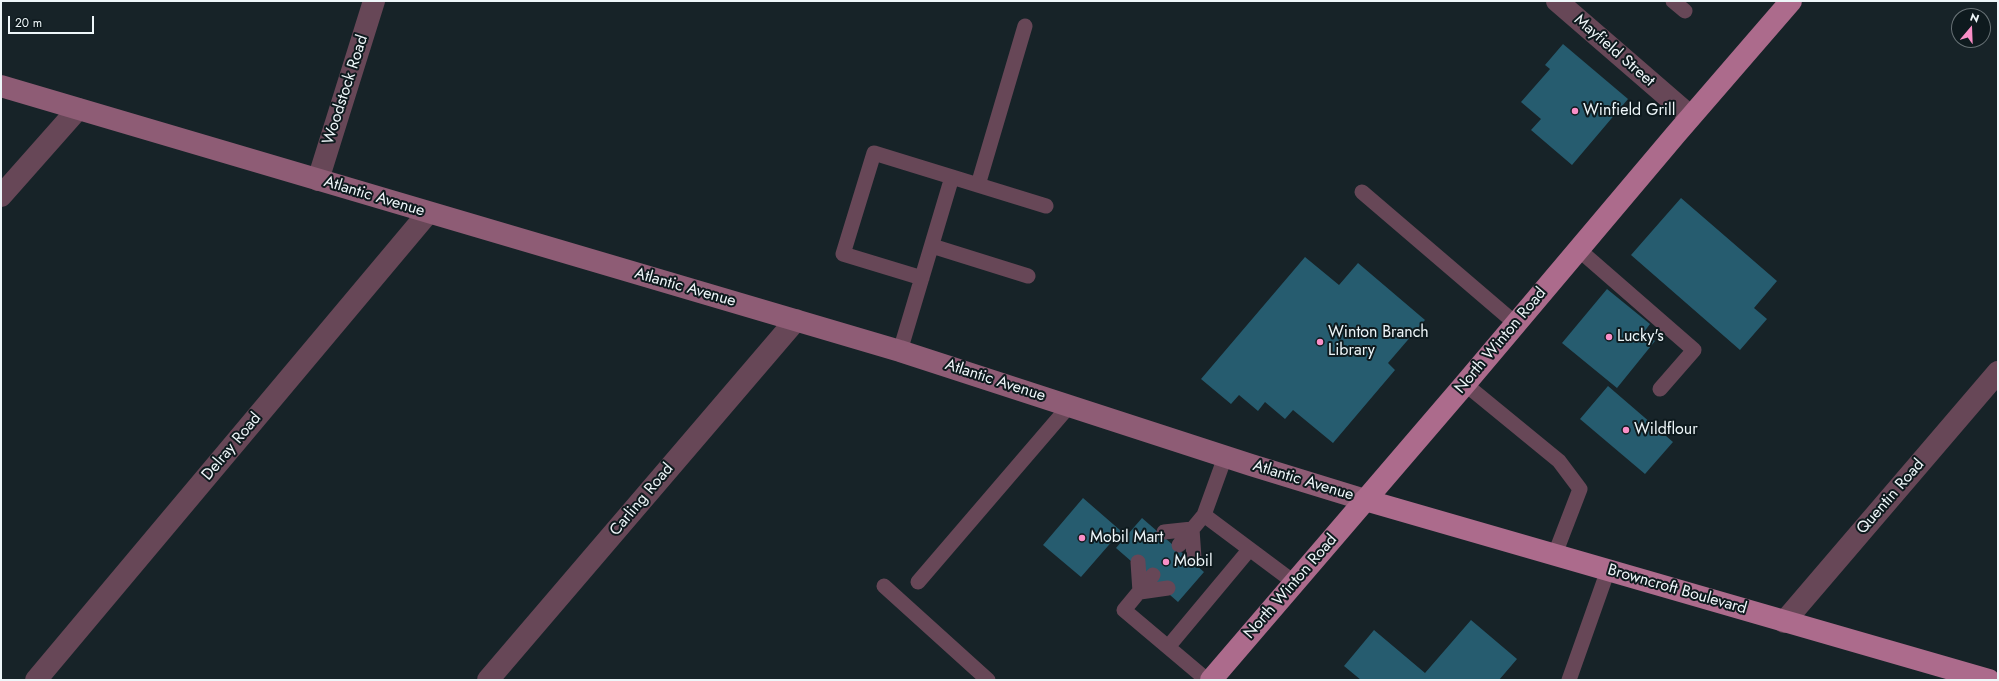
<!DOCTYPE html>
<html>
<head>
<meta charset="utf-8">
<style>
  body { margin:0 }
  #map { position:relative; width:1999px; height:681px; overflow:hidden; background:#172328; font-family:Jost,sans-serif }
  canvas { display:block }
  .frame { position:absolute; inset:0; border:2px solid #eef6f9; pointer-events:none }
  .north { position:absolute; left:1951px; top:8px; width:40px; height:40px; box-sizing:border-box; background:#0e1a1e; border:1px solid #687276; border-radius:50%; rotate:19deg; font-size:11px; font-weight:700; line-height:16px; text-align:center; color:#eef6f9 }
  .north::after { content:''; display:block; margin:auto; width:14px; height:18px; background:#fa8fc7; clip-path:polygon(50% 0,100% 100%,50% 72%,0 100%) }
  .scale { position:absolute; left:8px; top:16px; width:86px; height:18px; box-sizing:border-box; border:2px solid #eef6f9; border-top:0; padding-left:5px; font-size:12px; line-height:14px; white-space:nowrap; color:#eef6f9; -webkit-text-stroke:3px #0e1a1e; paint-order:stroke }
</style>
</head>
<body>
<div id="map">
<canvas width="1999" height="681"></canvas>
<div class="frame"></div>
<div class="north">N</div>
<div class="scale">20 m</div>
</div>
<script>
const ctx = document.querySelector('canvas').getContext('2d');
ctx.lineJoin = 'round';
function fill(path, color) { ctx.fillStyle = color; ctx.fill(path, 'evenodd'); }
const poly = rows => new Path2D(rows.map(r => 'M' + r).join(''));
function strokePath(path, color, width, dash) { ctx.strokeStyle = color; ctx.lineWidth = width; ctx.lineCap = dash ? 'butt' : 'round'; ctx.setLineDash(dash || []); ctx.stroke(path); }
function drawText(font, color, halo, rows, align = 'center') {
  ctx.font = font + ' Jost,sans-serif'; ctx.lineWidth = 4; ctx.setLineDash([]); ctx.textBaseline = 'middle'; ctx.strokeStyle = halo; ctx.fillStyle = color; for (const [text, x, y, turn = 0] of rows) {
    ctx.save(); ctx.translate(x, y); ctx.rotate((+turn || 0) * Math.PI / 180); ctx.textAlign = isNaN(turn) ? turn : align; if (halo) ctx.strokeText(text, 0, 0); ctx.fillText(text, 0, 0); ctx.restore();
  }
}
fill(poly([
  [1563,44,1628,99,1572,165,1531,130,1541,119,1521,102,1550,69,1545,65],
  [1681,198,1777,281,1754,308,1767,319,1740,350,1631,255],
  [1305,257,1339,285,1358,263,1425,320,1388,363,1395,370,1333,443,1293,410,1285,419,1265,402,1258,411,1239,395,1231,404,1201,379],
  [1607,289,1650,324,1644,332,1655,341,1617,388,1562,343],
  [1608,386,1673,442,1645,474,1580,419],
  [1083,498,1121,531,1081,577,1043,545],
  [1142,518,1204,572,1178,602,1116,548],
  [1471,620,1517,659,1499,680,1361,680,1344,666,1374,630,1425,673]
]), '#265c6f');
strokePath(poly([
  [1673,1,1685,11],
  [978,185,1025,26],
  [1362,192,1515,323],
  [932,246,1028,276],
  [1578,249,1694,350,1660,389],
  [922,278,843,254,874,153,952,177],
  [900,351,952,177,1046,206],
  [1465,384,1559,461,1580,489,1555,554],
  [1204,515,1295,583],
  [1164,532,1192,529,1194,558],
  [1179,545,1204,515,1225,457],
  [1138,562,1140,592,1168,588],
  [1153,575,1124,610,1207,680],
  [918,582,1070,405],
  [884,586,988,680],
  [1168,647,1249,550],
  [1569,680,1608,570]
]), '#674757', 15);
strokePath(poly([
  [1557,1,1690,116],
  [318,180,374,1],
  [1,196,78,109],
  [1784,622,1998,372],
  [36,680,428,213],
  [488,680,796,320]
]), '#674757', 22);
strokePath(poly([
  [1,86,900,351,1251,465,1365,500]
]), '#8e5c75', 22);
strokePath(poly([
  [1365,500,1989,680],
  [1211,680,1465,384,1676,134,1791,1]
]), '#ac6b8c', 22);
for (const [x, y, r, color] of [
  [1575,111,4,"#fa8fc7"],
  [1609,337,4,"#fa8fc7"],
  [1320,342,4,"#fa8fc7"],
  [1626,430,4,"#fa8fc7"],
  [1082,538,4,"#fa8fc7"],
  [1166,562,4,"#fa8fc7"]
]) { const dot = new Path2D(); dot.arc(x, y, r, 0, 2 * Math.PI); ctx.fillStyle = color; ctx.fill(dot); strokePath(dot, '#0e1a1e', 1.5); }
drawText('16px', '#eef6f9', '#0e1a1e', [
  ["Mayfield Street",1614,51,41],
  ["Woodstock Road",346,90,-72],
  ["Atlantic Avenue",374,197,17],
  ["Atlantic Avenue",685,288,16],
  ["North Winton Road",1501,341,-50],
  ["Atlantic Avenue",995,381,18],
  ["Delray Road",232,447,-50],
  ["Atlantic Avenue",1303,481,17],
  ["Quentin Road",1891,497,-49],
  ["Carling Road",642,500,-50],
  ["North Winton Road",1291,587,-49],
  ["Browncroft Boulevard",1677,590,16]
]);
drawText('16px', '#eef6f9', '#0e1a1e', [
  ["Winfield Grill",1583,111],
  ["Winton Branch",1328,333],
  ["Library",1328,351],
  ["Lucky's",1617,337],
  ["Wildflour",1634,430],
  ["Mobil Mart",1090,538],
  ["Mobil",1174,562]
], 'left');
</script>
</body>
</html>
